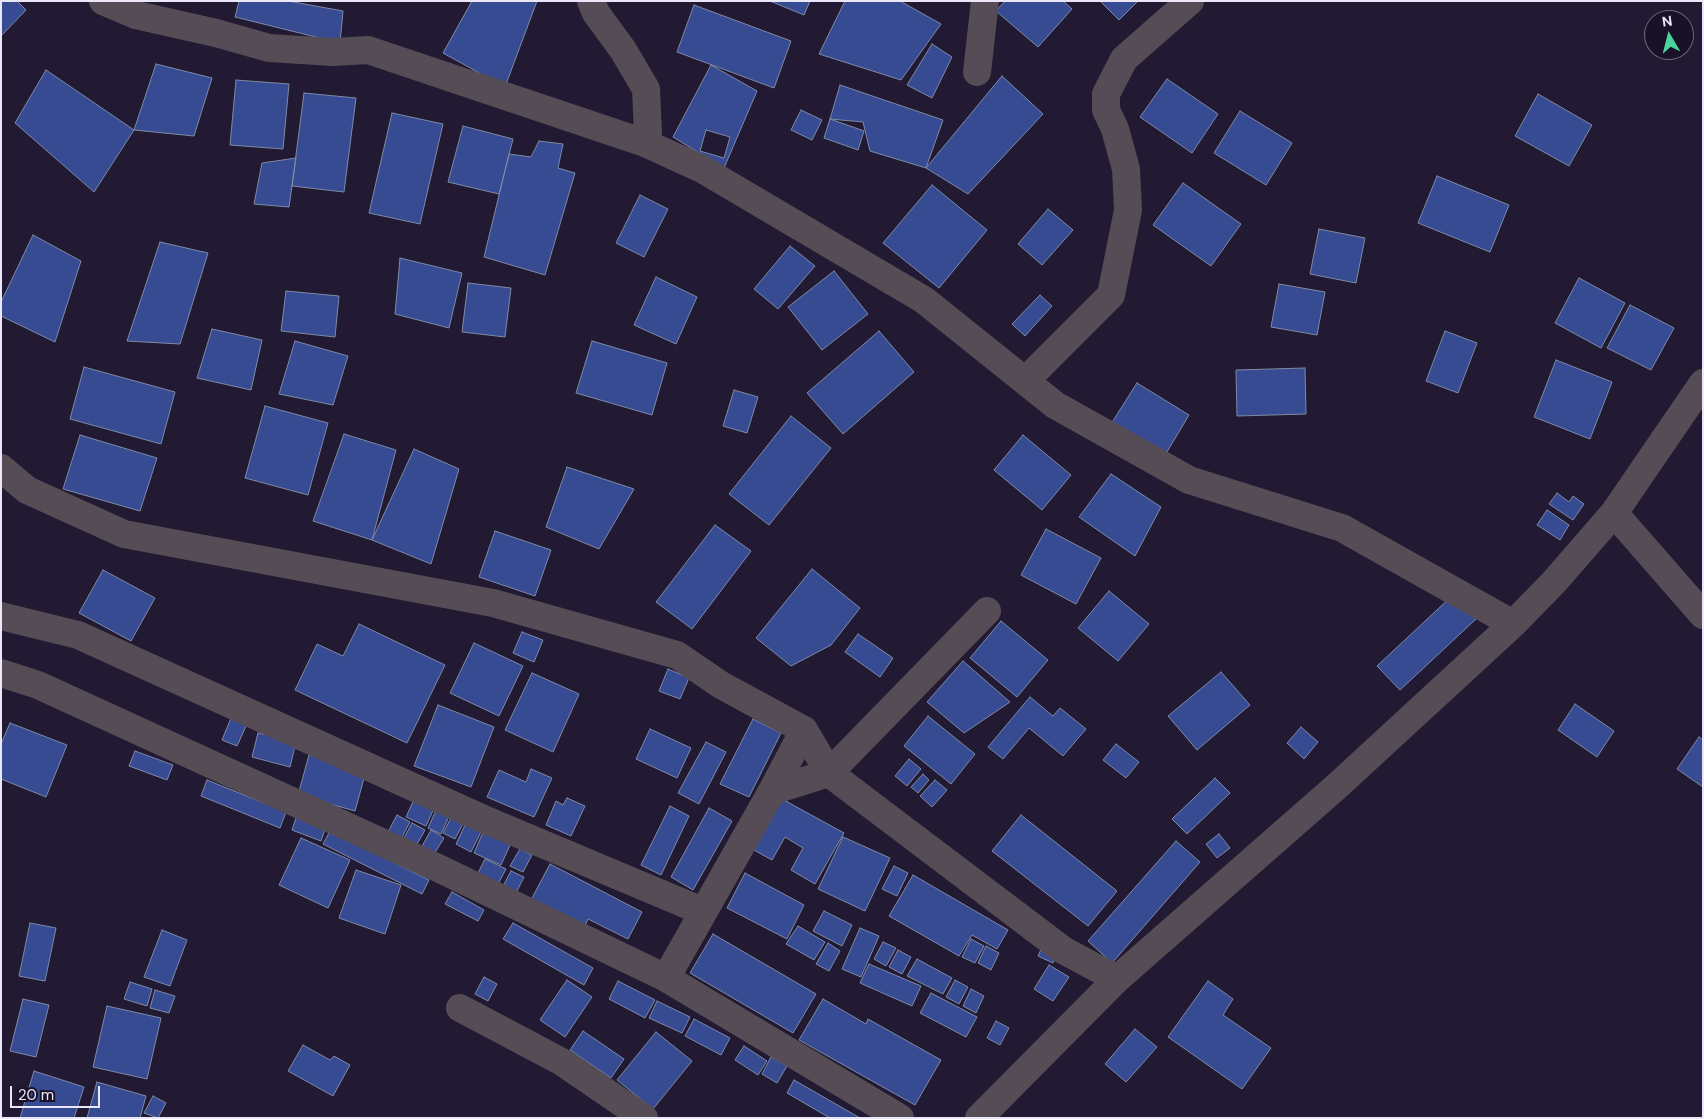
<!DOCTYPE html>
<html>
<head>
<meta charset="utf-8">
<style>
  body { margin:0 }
  #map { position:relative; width:1704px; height:1119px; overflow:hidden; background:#211a32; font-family:"DM Sans",sans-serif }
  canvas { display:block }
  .frame { position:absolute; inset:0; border:2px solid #ebe7f8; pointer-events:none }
  .north { position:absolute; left:1644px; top:10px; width:50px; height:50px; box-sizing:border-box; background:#181128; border:1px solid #6c677b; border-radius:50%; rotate:352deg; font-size:14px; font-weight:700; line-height:20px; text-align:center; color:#ebe7f8 }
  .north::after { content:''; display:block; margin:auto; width:18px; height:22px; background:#49d49d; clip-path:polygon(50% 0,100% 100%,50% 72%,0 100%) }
  .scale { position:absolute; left:10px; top:1086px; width:90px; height:22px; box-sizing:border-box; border:2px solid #ebe7f8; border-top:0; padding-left:6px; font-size:15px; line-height:18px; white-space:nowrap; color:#ebe7f8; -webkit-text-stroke:4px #181128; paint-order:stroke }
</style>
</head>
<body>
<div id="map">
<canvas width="1704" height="1119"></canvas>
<div class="frame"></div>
<div class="north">N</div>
<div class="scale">20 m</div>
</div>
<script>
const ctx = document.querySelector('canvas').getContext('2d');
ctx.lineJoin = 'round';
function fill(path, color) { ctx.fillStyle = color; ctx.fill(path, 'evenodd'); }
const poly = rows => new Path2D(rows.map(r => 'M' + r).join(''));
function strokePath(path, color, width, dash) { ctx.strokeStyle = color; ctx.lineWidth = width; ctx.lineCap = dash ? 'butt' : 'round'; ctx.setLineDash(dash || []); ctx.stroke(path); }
const building = poly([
  [1,1,17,1,26,10,1,36,1,1],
  [239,1,288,1,343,11,340,43,235,17,239,1],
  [472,1,537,1,505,87,443,53,472,1],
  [770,1,810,1,804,15,770,1],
  [845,1,900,1,941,24,901,80,819,54,845,1],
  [1005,1,1063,1,1072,9,1038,47,996,11,1005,1],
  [1100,1,1138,1,1119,20,1100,1],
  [694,5,791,41,774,88,677,52,694,5],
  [932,44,952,57,932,98,907,85,932,44],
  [156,64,212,78,194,136,134,130,156,64],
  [711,65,757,91,724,168,673,137,711,65],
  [46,70,134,130,94,192,15,123,46,70],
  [1002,76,1043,114,968,194,926,168,1002,76],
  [1167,79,1218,114,1192,153,1140,117,1167,79],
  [236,80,289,84,283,149,230,145,236,80],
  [840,85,943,120,926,168,870,151,863,122,830,119,840,85],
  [304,93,356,98,344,192,292,186,304,93],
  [1538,94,1592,125,1569,166,1515,136,1538,94],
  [801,110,822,120,812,140,791,130,801,110],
  [1240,111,1292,143,1266,185,1214,153,1240,111],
  [392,113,443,124,420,224,369,213,392,113],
  [830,119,864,131,858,150,824,138,830,119],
  [463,126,513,139,499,194,448,182,463,126],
  [706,130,730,137,724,158,700,151,706,130],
  [539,141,563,144,558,168,575,173,545,275,484,257,509,154,531,157,539,141],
  [296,158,289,207,254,204,262,163,296,158],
  [1437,176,1509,205,1490,252,1418,223,1437,176],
  [1183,183,1241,224,1211,266,1153,225,1183,183],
  [932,185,987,230,939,288,883,243,932,185],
  [640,195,668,209,644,257,616,243,640,195],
  [1048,209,1073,230,1042,265,1018,244,1048,209],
  [1319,229,1365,238,1356,283,1310,274,1319,229],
  [33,235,81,261,55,342,1,316,1,302,33,235],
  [160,242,208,253,180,344,127,341,160,242],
  [790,246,815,266,778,309,754,289,790,246],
  [400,258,462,273,449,328,395,314,400,258],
  [834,271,868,314,822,350,788,307,834,271],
  [656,277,697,297,676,344,634,325,656,277],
  [1579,278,1625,303,1601,348,1555,323,1579,278],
  [468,283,511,288,505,337,462,332,468,283],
  [1279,284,1325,292,1317,335,1271,327,1279,284],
  [286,291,339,296,335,337,281,331,286,291],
  [1040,295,1052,306,1025,336,1012,324,1040,295],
  [1630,305,1674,328,1651,370,1607,348,1630,305],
  [212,329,262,340,251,390,197,378,212,329],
  [879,331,914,372,843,434,807,393,879,331],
  [1445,331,1477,343,1458,393,1426,381,1445,331],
  [295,341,348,356,333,405,279,394,295,341],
  [592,341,667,363,652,415,576,393,592,341],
  [1556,360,1612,382,1590,439,1534,417,1556,360],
  [84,367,175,392,161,444,70,419,84,367],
  [1305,368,1306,414,1237,416,1236,370,1305,368],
  [1137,383,1189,415,1164,457,1111,424,1137,383],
  [734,390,758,397,747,433,723,426,734,390],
  [265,406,328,423,308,495,245,478,265,406],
  [791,416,831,448,769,525,729,494,791,416],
  [344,434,396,450,372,540,313,521,344,434],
  [80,435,157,458,140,511,63,489,80,435],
  [1023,435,1071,475,1042,510,994,470,1023,435],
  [414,449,459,469,431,564,372,540,414,449],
  [567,467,634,489,599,549,546,527,567,467],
  [1111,474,1161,507,1135,556,1079,517,1111,474],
  [1557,493,1569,502,1573,496,1584,504,1573,520,1549,504,1557,493],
  [1547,510,1569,525,1560,540,1537,525,1547,510],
  [715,525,751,551,692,629,656,602,715,525],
  [1046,529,1101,558,1076,604,1021,575,1046,529],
  [495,531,551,550,535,596,479,577,495,531],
  [812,569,860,608,831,645,791,666,756,638,812,569],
  [103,570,155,598,131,641,79,613,103,570],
  [1109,591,1149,624,1118,661,1078,628,1109,591],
  [1453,595,1476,619,1400,690,1377,666,1453,595],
  [1001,621,1048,660,1017,697,970,658,1001,621],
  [359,624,445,665,407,743,295,690,317,644,343,656,359,624],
  [522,632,543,640,534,662,513,653,522,632],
  [858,634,893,658,880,677,845,652,858,634],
  [474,643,523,666,499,716,450,693,474,643],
  [963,661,1010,702,964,733,927,702,963,661],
  [668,669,689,678,680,699,659,691,668,669],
  [1221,672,1250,705,1197,750,1168,716,1221,672],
  [532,673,579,694,553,752,505,730,532,673],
  [1030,697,1053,716,1060,708,1086,729,1063,756,1029,728,1003,759,988,747,1030,697],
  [1575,704,1614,731,1597,757,1558,730,1575,704],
  [438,705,494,727,471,787,414,766,438,705],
  [928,716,975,754,951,784,904,746,928,716],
  [231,718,247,724,237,746,222,740,231,718],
  [753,719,781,733,749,797,720,784,753,719],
  [10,723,67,745,46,797,1,779,1,744,10,723],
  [1301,727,1318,742,1304,759,1287,743,1301,727],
  [650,729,691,748,677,778,636,759,650,729],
  [258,733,296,742,290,767,252,757,258,733],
  [1699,737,1703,740,1703,787,1677,769,1699,737],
  [706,742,726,752,699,804,678,793,706,742],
  [1116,744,1139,762,1126,778,1103,760,1116,744],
  [135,751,173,765,167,780,129,766,135,751],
  [309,755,366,771,355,811,298,795,309,755],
  [909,759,921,769,907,786,895,776,909,759],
  [531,769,552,778,534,817,487,797,499,770,526,782,531,769],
  [923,774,929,780,918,793,911,787,923,774],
  [1215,778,1230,793,1187,834,1172,819,1215,778],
  [207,780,286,812,280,828,201,796,207,780],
  [935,780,947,790,932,807,920,796,935,780],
  [416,795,436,804,426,826,406,817,416,795],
  [567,798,585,806,571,836,546,825,556,801,563,805,567,798],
  [782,799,844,833,815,884,791,870,803,848,785,837,772,860,754,850,782,799],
  [438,806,451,812,441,834,428,828,438,806],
  [670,806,689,816,661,875,641,865,670,806],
  [709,808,732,821,693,890,671,877,709,808],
  [297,815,326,827,321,841,292,830,297,815],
  [397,815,410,822,401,839,388,832,397,815],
  [1021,815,1117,891,1088,926,992,851,1021,815],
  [452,816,464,822,455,839,443,833,452,816],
  [412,823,425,830,416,846,403,840,412,823],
  [466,823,482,830,471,852,456,844,466,823],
  [431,830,444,838,434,854,421,848,431,830],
  [484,830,511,843,501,865,474,853,484,830],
  [330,831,429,880,422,894,323,844,330,831],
  [1219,834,1230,848,1217,858,1206,844,1219,834],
  [843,837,890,858,865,911,818,889,843,837],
  [301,838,350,860,328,908,279,885,301,838],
  [1176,841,1200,862,1112,963,1088,941,1176,841],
  [520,849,532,855,523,872,510,866,520,849],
  [485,859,506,869,497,886,476,877,485,859],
  [550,864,642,912,628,939,588,919,584,928,531,900,550,864],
  [894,866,908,873,897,896,882,889,894,866],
  [356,870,401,885,385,934,339,918,356,870],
  [511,871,524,877,515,895,502,888,511,871],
  [745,873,804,905,787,939,727,908,745,873],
  [913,875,1008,930,997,949,972,935,959,956,889,916,913,875],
  [452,892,484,910,478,921,445,904,452,892],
  [824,911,852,925,842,946,813,931,824,911],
  [30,923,56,928,45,981,19,976,30,923],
  [513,923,593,968,584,985,503,939,513,923],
  [798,926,825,942,814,960,786,944,798,926],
  [860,928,879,936,861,977,842,969,860,928],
  [162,930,187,940,170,986,144,977,162,930],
  [713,934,816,994,793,1033,690,973,713,934],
  [971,939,984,946,975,963,962,957,971,939],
  [883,942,896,948,886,966,874,959,883,942],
  [828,943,840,951,829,971,816,964,828,943],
  [1043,945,1058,952,1053,963,1038,956,1043,945],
  [986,946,999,953,991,970,978,963,986,946],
  [898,950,911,957,902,974,889,967,898,950],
  [917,959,952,978,943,994,907,976,917,959],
  [869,964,921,986,912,1006,860,983,869,964],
  [1049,965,1069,977,1053,1001,1034,989,1049,965],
  [484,977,497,984,488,1001,475,994,484,977],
  [567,980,592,997,565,1037,540,1020,567,980],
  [955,980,968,987,959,1004,946,997,955,980],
  [618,981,655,1000,645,1018,609,999,618,981],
  [1208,981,1233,999,1223,1015,1271,1048,1242,1089,1168,1037,1208,981],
  [130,982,152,989,147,1006,124,999,130,982],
  [971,989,984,996,976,1013,963,1006,971,989],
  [155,990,175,996,169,1013,150,1008,155,990],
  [931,993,977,1017,966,1037,920,1013,931,993],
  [23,999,49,1005,36,1057,10,1051,23,999],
  [823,999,866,1024,868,1019,941,1060,915,1105,799,1040,823,999],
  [657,1001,690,1017,682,1033,649,1018,657,1001],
  [107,1006,161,1018,147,1079,93,1067,107,1006],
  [694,1019,730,1038,721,1055,685,1036,694,1019],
  [996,1021,1009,1028,1000,1045,987,1038,996,1021],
  [1135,1029,1157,1047,1126,1082,1105,1064,1135,1029],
  [583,1031,624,1059,611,1078,570,1050,583,1031],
  [656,1032,692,1061,653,1109,617,1080,656,1032],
  [303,1045,330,1060,334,1056,350,1065,333,1096,288,1071,303,1045],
  [744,1046,767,1061,758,1075,735,1060,744,1046],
  [771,1057,787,1066,777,1083,762,1074,771,1057],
  [34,1071,84,1087,74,1118,20,1118,34,1071],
  [794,1080,860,1118,830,1118,787,1093,794,1080],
  [97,1082,146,1096,140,1118,87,1118,97,1082],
  [153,1096,166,1103,158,1118,144,1113,153,1096]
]);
fill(building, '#374b93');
strokePath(building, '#7f8aa7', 1);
strokePath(poly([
  [103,1,136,15,216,33,269,48,333,52,368,50,645,143,702,169,924,300,1055,405,1189,480,1342,528,1513,624],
  [591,1,596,13,623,50,646,89,648,133,645,143],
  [977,72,985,1],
  [1025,381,1111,295,1128,210,1126,169,1115,129,1106,110,1106,94,1124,59,1190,1],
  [1,468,27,490,124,534,493,603,677,655,721,685,804,730,829,773,1063,950,1117,979],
  [1614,513,1703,615],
  [1,616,78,635,488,821,702,911],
  [1,673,38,685,438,868,666,978,900,1118],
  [772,791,829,773,987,611],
  [666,978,772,791,804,730],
  [460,1008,562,1062,644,1118],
  [979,1118,1117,979,1336,787,1513,624,1554,582,1614,513,1703,383]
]), '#554c56', 28);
</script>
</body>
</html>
